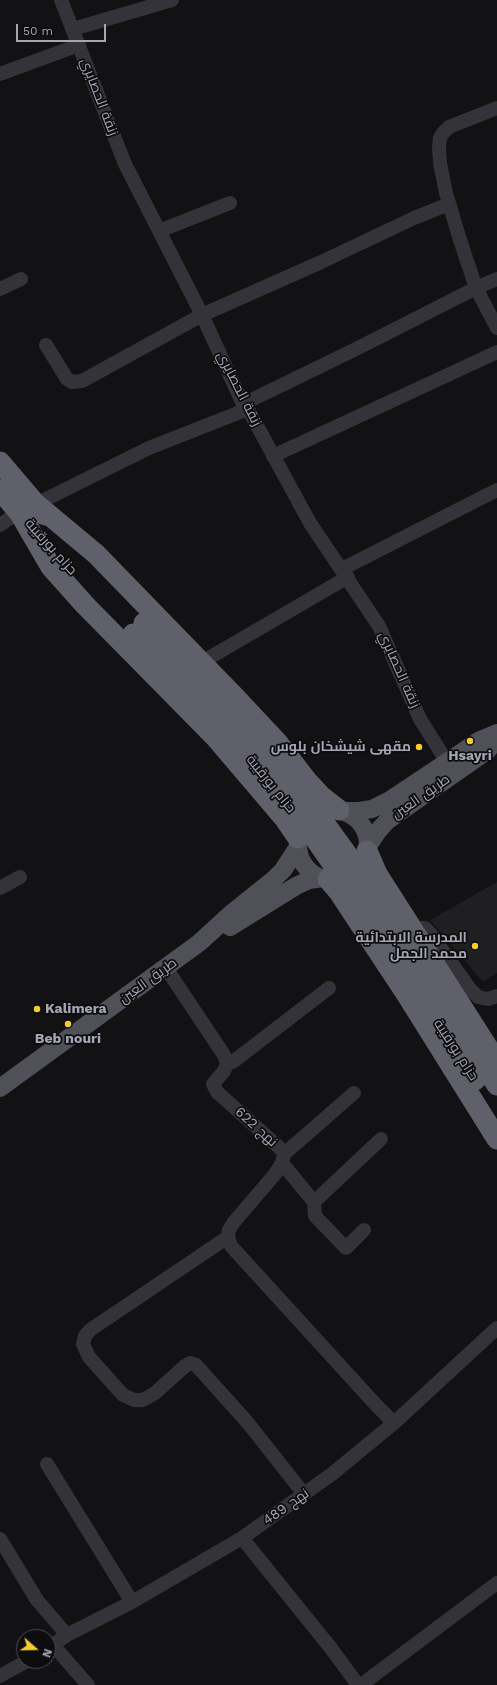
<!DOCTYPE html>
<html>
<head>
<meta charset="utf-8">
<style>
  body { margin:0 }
  #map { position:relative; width:497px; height:1685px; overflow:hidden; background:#121214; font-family:"Work Sans",sans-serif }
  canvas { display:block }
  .north { position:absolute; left:16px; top:1629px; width:40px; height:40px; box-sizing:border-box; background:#0d0d0f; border:1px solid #494a51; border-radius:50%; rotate:110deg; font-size:11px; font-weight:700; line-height:16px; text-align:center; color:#a4a6b4 }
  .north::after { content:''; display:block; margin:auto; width:14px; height:18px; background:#f1cc2d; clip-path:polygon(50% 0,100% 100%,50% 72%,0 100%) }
  .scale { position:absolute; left:16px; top:24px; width:90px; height:18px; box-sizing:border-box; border:2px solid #a4a6b4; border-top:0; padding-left:5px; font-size:12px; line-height:14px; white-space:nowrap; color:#a4a6b4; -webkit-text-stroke:3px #0d0d0f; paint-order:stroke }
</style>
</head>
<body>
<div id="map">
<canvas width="497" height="1685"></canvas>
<div class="north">N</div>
<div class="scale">50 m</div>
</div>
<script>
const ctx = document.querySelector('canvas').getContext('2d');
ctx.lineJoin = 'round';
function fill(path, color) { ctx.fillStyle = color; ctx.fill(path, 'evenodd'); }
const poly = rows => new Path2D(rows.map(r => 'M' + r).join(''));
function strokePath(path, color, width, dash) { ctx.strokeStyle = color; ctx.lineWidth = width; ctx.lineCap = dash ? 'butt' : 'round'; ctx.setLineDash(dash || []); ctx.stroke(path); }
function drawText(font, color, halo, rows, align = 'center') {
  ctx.font = font + ' "Work Sans",Cairo,sans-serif'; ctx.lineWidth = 3.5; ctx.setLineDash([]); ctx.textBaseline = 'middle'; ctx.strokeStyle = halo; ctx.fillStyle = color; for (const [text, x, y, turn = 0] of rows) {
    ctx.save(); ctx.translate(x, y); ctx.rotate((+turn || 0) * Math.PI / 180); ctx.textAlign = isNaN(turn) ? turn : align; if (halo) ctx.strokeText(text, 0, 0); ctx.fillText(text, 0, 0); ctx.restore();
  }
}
fill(poly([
  [497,882,497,973,483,982,430,920]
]), '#1f1e21');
strokePath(poly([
  [61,0,125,164,202,315,243,404,248,409,310,523,379,626,420,719,447,762],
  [73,29,172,0],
  [0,74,79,45],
  [497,108,449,127,443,133,440,138,439,147,440,163,446,193,460,240,476,288,497,328],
  [159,231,230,203],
  [0,289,21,279],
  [46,345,67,379,72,382,82,381,202,315,319,263,414,218,449,204],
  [243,404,358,348,476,288,497,279],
  [273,456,497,352],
  [36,504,149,448,248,409],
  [0,525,19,512],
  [342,569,497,490],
  [202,662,348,577],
  [0,888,20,877],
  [414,931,420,928,425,928,431,934,470,989,478,997,488,999,497,996],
  [166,968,224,1055,227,1064,224,1071,213,1084,217,1092,282,1150,284,1154,282,1163,314,1202,315,1216,346,1248,364,1230],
  [227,1064,234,1061,329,988],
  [284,1154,354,1093],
  [282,1163,275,1174,234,1222,229,1230,228,1237,231,1246,377,1406,394,1423],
  [314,1202,381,1139],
  [228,1237,90,1330,85,1336,83,1344,89,1357,123,1395,134,1400,143,1400,155,1393,185,1366,190,1363,196,1365,248,1423,304,1494],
  [47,1464,132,1602],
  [242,1538,330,1647,358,1685],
  [0,1539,37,1600,67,1635],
  [53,1645,88,1685],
  [48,1648,67,1635,132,1602,242,1538,332,1474,394,1423,497,1328],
  [0,1676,27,1661],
  [361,1685,497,1583]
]), '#333339', 14);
strokePath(poly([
  '298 845a35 35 0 1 1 70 0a35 35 0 1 1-70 0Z',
  [345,811,359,811,372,809,390,800,480,740,497,733],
  [368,846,378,831,387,821,487,751,497,739],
  [230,927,296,886,309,880,323,878],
  [0,1088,199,943,233,912,273,880,283,870,298,847]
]), '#4f5058', 18);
strokePath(poly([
  [0,462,45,515],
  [0,490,28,523],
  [36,504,96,554,234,696,277,742,307,781,321,796,339,810],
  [19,512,51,567,85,605,216,738,285,819,298,838],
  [367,851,377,874,497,1062],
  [328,879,339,892,407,995,497,1139],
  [488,1071,497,1085]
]), '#5f606a', 21);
strokePath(poly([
  [144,623,211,691,267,751,322,820,366,881,488,1071],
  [133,634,255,762,310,831,352,892,475,1080]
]), '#5f606a', 21);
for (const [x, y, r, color] of [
  [470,741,4,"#f1cc2d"],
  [419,747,4,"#f1cc2d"],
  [475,946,4,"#f1cc2d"],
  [37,1009,4,"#f1cc2d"],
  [68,1024,4,"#f1cc2d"]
]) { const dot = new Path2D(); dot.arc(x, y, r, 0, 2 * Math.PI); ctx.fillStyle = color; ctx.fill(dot); strokePath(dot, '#0d0d0f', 1.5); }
drawText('14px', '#a4a6b4', '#0d0d0f', [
  ["زنقة الحصايري",99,97,69],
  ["زنقة الحصايري",239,389,63],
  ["حزام بورقيبة",51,547,48],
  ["زنقة الحصايري",399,670,66],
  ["حزام بورقيبة",271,784,51],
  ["طريق العين",421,797,-35],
  ["طريق العين",148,981,-36],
  ["حزام بورقيبة",456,1050,57],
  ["نهج 622",256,1127,42],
  ["نهج 489",286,1507,-35]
]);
drawText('bold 14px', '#a4a6b4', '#0d0d0f', [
  ["مقهى شيشخان بلوس",411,747],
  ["Hsayri",470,756,"center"],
  ["المدرسة الابتدائية",467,938],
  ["محمد الجمل",467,954],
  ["Kalimera",45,1009,"left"],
  ["Beb nouri",68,1039,"center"]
], 'right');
</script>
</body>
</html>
